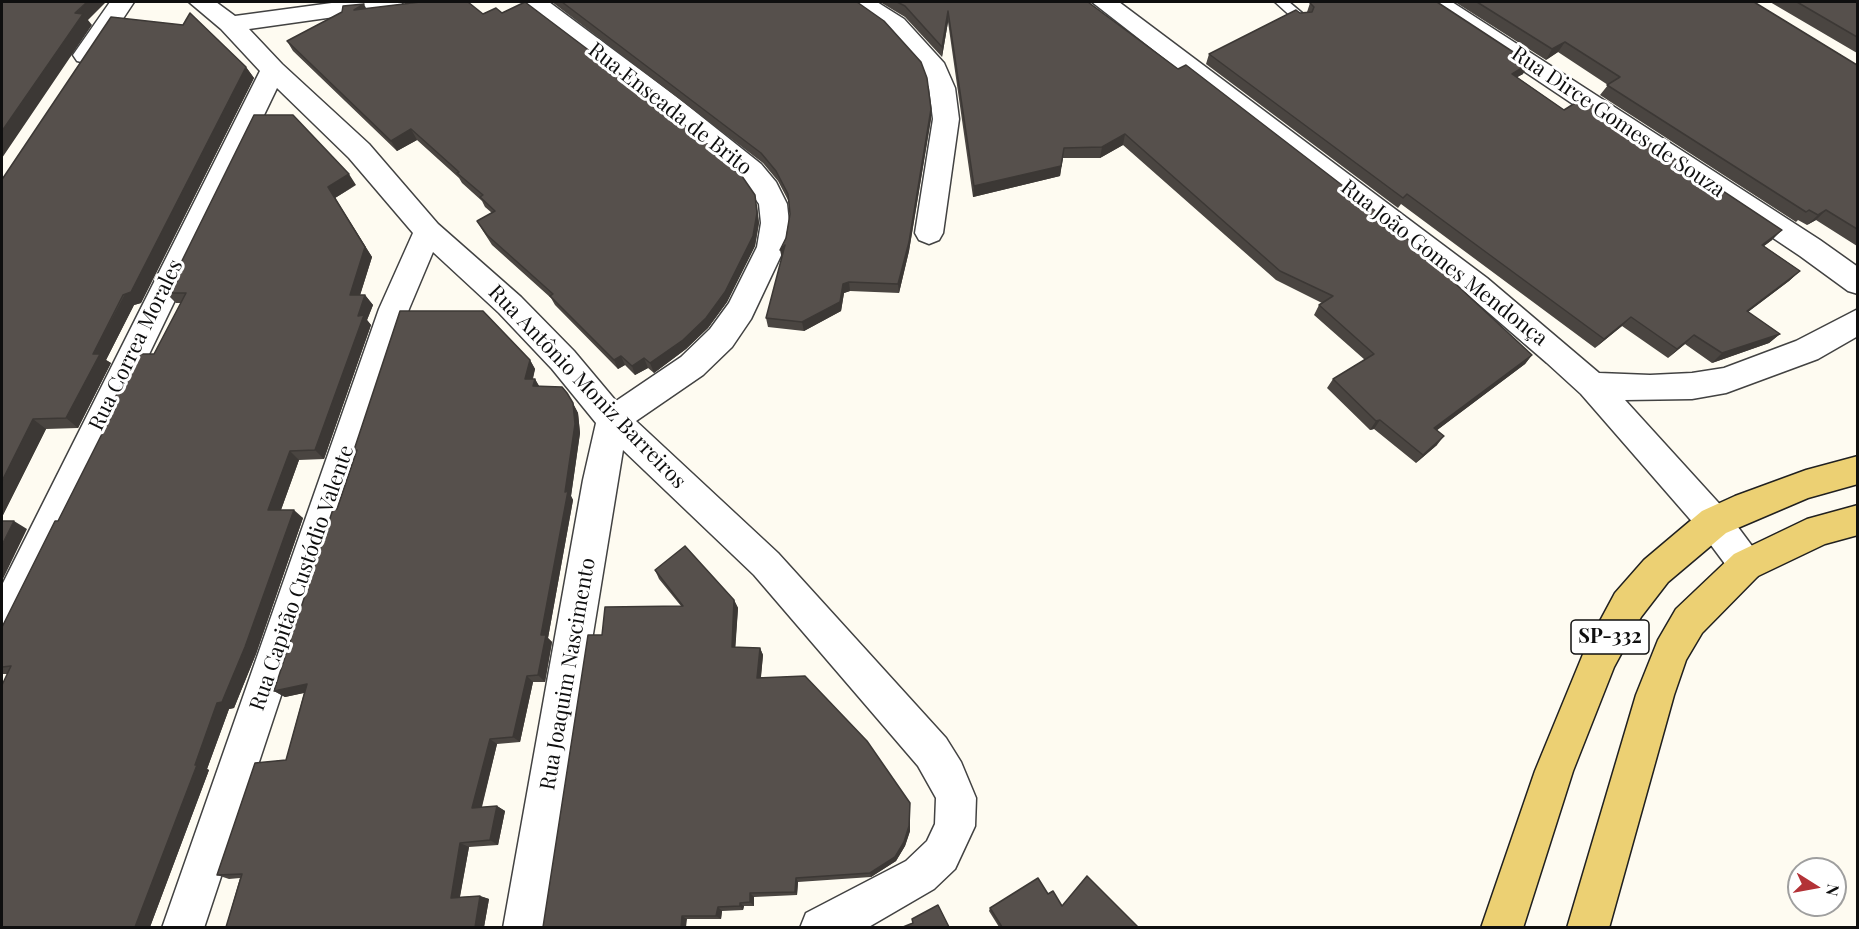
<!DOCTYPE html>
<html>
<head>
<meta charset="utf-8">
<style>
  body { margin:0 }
  #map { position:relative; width:1859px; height:929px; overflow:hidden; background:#fefbf1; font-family:"Playfair Display",serif }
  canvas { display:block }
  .frame { position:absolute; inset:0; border:3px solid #0f0f0f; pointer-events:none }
  .north { position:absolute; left:1787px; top:857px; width:60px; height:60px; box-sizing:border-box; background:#fff; border:2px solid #9f9f9f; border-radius:50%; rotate:101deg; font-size:16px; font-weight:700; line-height:24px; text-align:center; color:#0f0f0f }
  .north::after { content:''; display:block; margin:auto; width:21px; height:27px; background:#b33237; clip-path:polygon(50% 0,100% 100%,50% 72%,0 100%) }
</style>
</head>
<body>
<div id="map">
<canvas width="1859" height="929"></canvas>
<div class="frame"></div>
<div class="north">N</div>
</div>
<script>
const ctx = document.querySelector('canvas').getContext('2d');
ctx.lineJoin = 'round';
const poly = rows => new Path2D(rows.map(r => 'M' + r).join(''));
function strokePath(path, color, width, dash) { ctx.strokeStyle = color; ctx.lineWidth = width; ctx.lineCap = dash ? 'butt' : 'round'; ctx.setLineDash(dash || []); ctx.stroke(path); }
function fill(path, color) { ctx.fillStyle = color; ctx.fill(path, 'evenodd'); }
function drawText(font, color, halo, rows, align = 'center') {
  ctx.font = font + ' "Playfair Display",serif'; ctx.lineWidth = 6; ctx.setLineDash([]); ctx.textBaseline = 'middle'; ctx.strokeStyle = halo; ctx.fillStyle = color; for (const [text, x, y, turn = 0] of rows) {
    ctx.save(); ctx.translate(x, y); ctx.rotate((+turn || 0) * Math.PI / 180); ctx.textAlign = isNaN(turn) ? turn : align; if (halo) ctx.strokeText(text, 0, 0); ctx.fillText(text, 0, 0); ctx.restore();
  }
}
const service = poly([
  [1275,2,1289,2,1308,18,1306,21,1296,21,1275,2]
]);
const minor = poly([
  [110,2,134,2,95,61,86,63,77,61,73,55,110,2],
  [189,2,216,2,235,16,339,2,403,2,399,7,391,9,249,29,282,64,369,144,438,224,521,297,574,351,616,401,681,357,710,329,729,303,757,247,761,223,759,204,741,178,660,110,526,7,522,2,549,2,678,98,761,164,776,182,787,204,789,223,785,247,751,319,732,347,703,375,636,421,778,553,946,738,961,762,976,798,975,826,955,869,934,889,867,928,800,928,806,913,906,861,927,841,935,824,936,798,918,766,754,575,623,450,545,928,503,928,583,480,596,423,552,369,499,313,433,252,409,309,204,928,162,928,379,309,413,233,349,158,277,88,15,633,2,638,2,585,260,71,221,29,189,2],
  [849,2,877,2,904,19,944,63,955,88,959,119,943,233,939,240,929,244,919,240,915,233,933,119,929,88,923,71,886,29,853,7,849,2],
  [1092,2,1119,2,1487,278,1599,373,1650,375,1692,373,1724,368,1796,341,1858,309,1858,336,1818,359,1726,393,1692,399,1625,400,1726,511,1758,554,1763,565,1758,576,1746,581,1734,576,1702,533,1581,394,1547,363,1467,294,1092,2],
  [1424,2,1452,2,1820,240,1858,267,1858,294,1848,291,1800,256,1428,7,1424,2]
]);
const primary = poly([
  [1858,456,1858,484,1808,498,1726,533,1668,582,1641,617,1614,667,1573,771,1523,928,1481,928,1535,771,1586,647,1615,593,1644,560,1702,511,1735,496,1806,470,1858,456],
  [1858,505,1858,535,1825,544,1758,576,1702,633,1686,660,1674,695,1609,928,1567,928,1636,695,1658,640,1676,609,1734,554,1807,519,1858,505]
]);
strokePath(service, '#424242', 3);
strokePath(minor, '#424242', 3);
strokePath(primary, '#202020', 3);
fill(service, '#fff');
fill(minor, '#fff');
fill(primary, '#ecd073');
fill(poly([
  [552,2,857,2,931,119,909,251,899,293,850,291,844,293,841,311,804,331,768,327,766,318,782,258,790,214,789,202,778,181,763,163],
  [880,2,1088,2,1532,355,1525,364,1437,430,1437,445,1416,463,1374,429,1370,430,1327,388,1333,379,1365,360,1314,315,1319,305,1322,303,1276,280,1123,145,1100,158,1063,158,1060,176,973,197,948,22,942,57,905,17],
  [1309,2,1437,2,1523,74,1517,77,1564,110,1772,240,1764,246,1800,271,1789,281,1748,312,1780,334,1769,343,1712,363,1685,344,1668,358,1622,326,1595,348,1401,204,1398,208,1206,64,1209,54,1300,13,1307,12,1310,3],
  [1455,2,1754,2,1857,65,1857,246,1816,220,1807,225,1798,220,1796,222,1600,95,1608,85,1558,52,1546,60],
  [1770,2,1857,2,1857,53],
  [366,8,483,14,757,205,759,223,755,246,727,302,708,328,686,349,654,373,648,368,635,375,625,365,618,369,555,305,551,298,492,245,483,231,477,221,492,213,485,207,482,201,462,183,459,178,417,140,397,151,293,51,287,41],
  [246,67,254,78,141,303,134,305,106,360,111,363,78,428,46,429,2,517,2,179],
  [356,185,335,198,372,257,360,295,365,295,373,305,367,320,371,325,324,459,299,460,281,510,303,518,256,654,234,708,229,709,207,769,209,770,150,927,2,927,7,674,2,674,2,627,58,521,106,428,102,425,154,354,181,303,176,303,166,293],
  [400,311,483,311,530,360,535,369,533,379,535,379,539,387,562,387,567,393,578,413,580,433,571,496,573,500,548,638,552,642,545,682,533,682,520,742,497,744,482,807,497,806,505,811,498,845,469,847,460,897,480,896,489,899,484,927,226,927,240,878,229,879,217,875,255,763,286,760,304,693,285,697,274,691,333,509,337,509,356,452,354,450],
  [655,570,734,600,738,608,735,647,760,648,763,655,761,677,910,803,910,831,905,846,896,861,871,877,798,882,797,895,754,897,754,906,744,906,743,910,722,911,721,919,687,919,543,927,602,635,681,606,659,579],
  [1048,894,1062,906,1138,927,999,927,989,911,990,908]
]), '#4a4541');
fill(poly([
  [87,2,106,2,88,20,92,25,2,158,2,131,75,13],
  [364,4,369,14,354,10],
  [948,11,948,22,942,57,942,47],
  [1565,42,1558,52,1546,60,1552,49],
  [1530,63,1523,74,1505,84,1512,74],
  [246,67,254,78,141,303,134,305,106,360,111,363,78,428,66,418,93,354],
  [931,109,931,119,909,251,899,293,898,284],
  [411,129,417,140,397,151,391,141],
  [1125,134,1123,145,1100,158,1102,147],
  [1064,148,1060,176,973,197,974,186],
  [349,174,356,185,335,198,372,257,357,305,350,295,328,187],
  [755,195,759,223,755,246,727,302,708,328,686,349,654,373,650,363],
  [1826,210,1816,220,1807,225,1818,215],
  [1782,230,1772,240,1752,255,1762,245],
  [785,245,782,259,780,250],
  [1800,271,1789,281,1736,321,1747,311],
  [849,282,850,291,844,293,841,311,804,331,802,322,843,284],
  [365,295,373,305,367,320,371,325,324,459,315,450,358,316],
  [1631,317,1622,326,1595,348,1604,339],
  [1780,334,1769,343,1712,363,1722,353],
  [1694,335,1685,344,1668,358,1677,349],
  [1532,355,1525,364,1428,437,1434,428],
  [621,356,625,365,618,369,614,360],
  [644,358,648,368,635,375,632,366],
  [530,360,535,369,530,388,525,379],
  [535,379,541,389,533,386],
  [573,403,578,413,580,433,571,496,573,500,548,638,552,642,545,682,538,675,541,635,565,492],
  [33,419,46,429,2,517,2,481],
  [1380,420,1374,429,1370,430,1376,421],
  [1444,436,1437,445,1416,463,1423,455],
  [290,451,299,460,278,518,268,510],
  [294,510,303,518,256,654,234,708,229,709,207,769,209,770,150,927,135,927,217,703],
  [14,521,27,529,2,581,2,545],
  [734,600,738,608,735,654,732,647],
  [760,648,763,655,760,685,757,678],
  [527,676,533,682,520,742,513,737],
  [307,684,317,690,285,697,274,691],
  [490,739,497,744,480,813,472,808],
  [910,803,910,831,905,846,896,861,871,877,870,873],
  [497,806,505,811,498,845,490,840],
  [460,843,469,847,459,901,451,898],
  [796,878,798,882,797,895,795,892],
  [750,893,754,897,754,906,750,902],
  [480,896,489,899,484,927,475,927],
  [740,903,744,906,743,910,740,906],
  [718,907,722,911,721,919,716,916],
  [682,916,687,919,686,927,681,927]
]), '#3c3835');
const building = poly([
  [2,2,87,2,75,13,83,14,2,131,2,2],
  [420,2,468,2,483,14,496,8,502,13,525,2,656,101,737,169,755,195,757,213,753,236,725,292,706,318,683,340,650,363,644,358,632,366,621,356,614,360,550,296,553,294,487,235,477,221,495,211,480,197,483,195,457,173,459,172,411,129,391,141,287,41,342,12,343,6,364,4,354,10,420,2],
  [562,2,857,2,884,21,921,62,927,78,931,109,909,242,898,284,849,282,843,284,840,302,802,322,766,318,785,245,780,250,786,238,790,214,788,194,776,171,761,153,562,2],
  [897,2,1088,2,1178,69,1186,65,1386,219,1532,355,1434,428,1444,436,1423,455,1380,420,1376,421,1333,379,1374,354,1319,305,1333,296,1280,271,1125,134,1102,147,1064,148,1061,166,974,186,948,11,942,47,905,6,897,2],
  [1312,2,1437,2,1530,63,1512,74,1564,110,1583,98,1782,230,1762,245,1800,271,1747,311,1780,334,1722,353,1694,335,1677,349,1631,317,1604,339,1407,194,1403,198,1209,54,1296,10,1300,13,1312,12,1314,7,1310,3,1312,2],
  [1477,2,1754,2,1857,65,1857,229,1826,210,1818,215,1809,210,1806,212,1607,85,1620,77,1565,42,1552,49,1477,2],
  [1797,2,1857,2,1857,37,1797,2],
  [190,13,246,67,131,292,123,295,93,354,100,354,66,418,33,419,2,481,2,179,3,178,111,17,183,25,190,13],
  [254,115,293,115,349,174,328,187,365,247,350,295,365,295,358,316,364,315,315,450,290,451,268,510,294,510,245,647,222,702,217,703,195,765,197,765,135,927,2,927,2,685,11,666,2,667,2,627,55,521,58,521,107,424,102,425,136,354,154,354,186,293,166,293,254,115],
  [400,311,483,311,530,360,525,379,535,379,533,386,562,387,567,393,573,403,575,424,565,492,568,491,541,635,546,635,538,675,527,676,513,737,490,739,472,808,497,806,490,840,460,843,451,898,480,896,475,927,226,927,242,874,217,875,255,763,286,760,307,684,274,691,333,509,337,509,357,450,354,450,400,311],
  [2,521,14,521,2,545,2,521],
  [685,546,734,600,732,647,760,648,757,678,805,676,867,741,910,803,909,826,904,842,895,857,870,873,796,878,795,892,750,893,750,902,740,903,740,906,718,907,716,916,682,916,681,927,543,927,588,635,602,635,605,607,683,606,655,570,685,546],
  [1087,876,1138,927,1002,927,990,908,1038,878,1048,894,1053,891,1062,906,1087,876],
  [938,905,949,927,903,927,913,923,912,919,938,905]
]);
fill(building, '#56504c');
strokePath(building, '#3c3835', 1.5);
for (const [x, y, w] of [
  [1610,637,78]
]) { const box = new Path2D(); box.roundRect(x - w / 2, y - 17, w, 34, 4.5); ctx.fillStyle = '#fff'; ctx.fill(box); strokePath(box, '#0f0f0f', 1.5); }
drawText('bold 20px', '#0f0f0f', null, [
  ["SP-332",1610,637]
]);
drawText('21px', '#0f0f0f', '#fff', [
  ["Rua Enseada de Brito",670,109,38],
  ["Rua Dirce Gomes de Souza",1618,122,34],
  ["Rua João Gomes Mendonça",1444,263,38],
  ["Rua Correa Morales",136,345,-64],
  ["Rua Antônio Moniz Barreiros",587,387,46],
  ["Rua Capitão Custódio Valente",302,578,-71],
  ["Rua Joaquim Nascimento",568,674,-80]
]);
</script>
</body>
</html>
